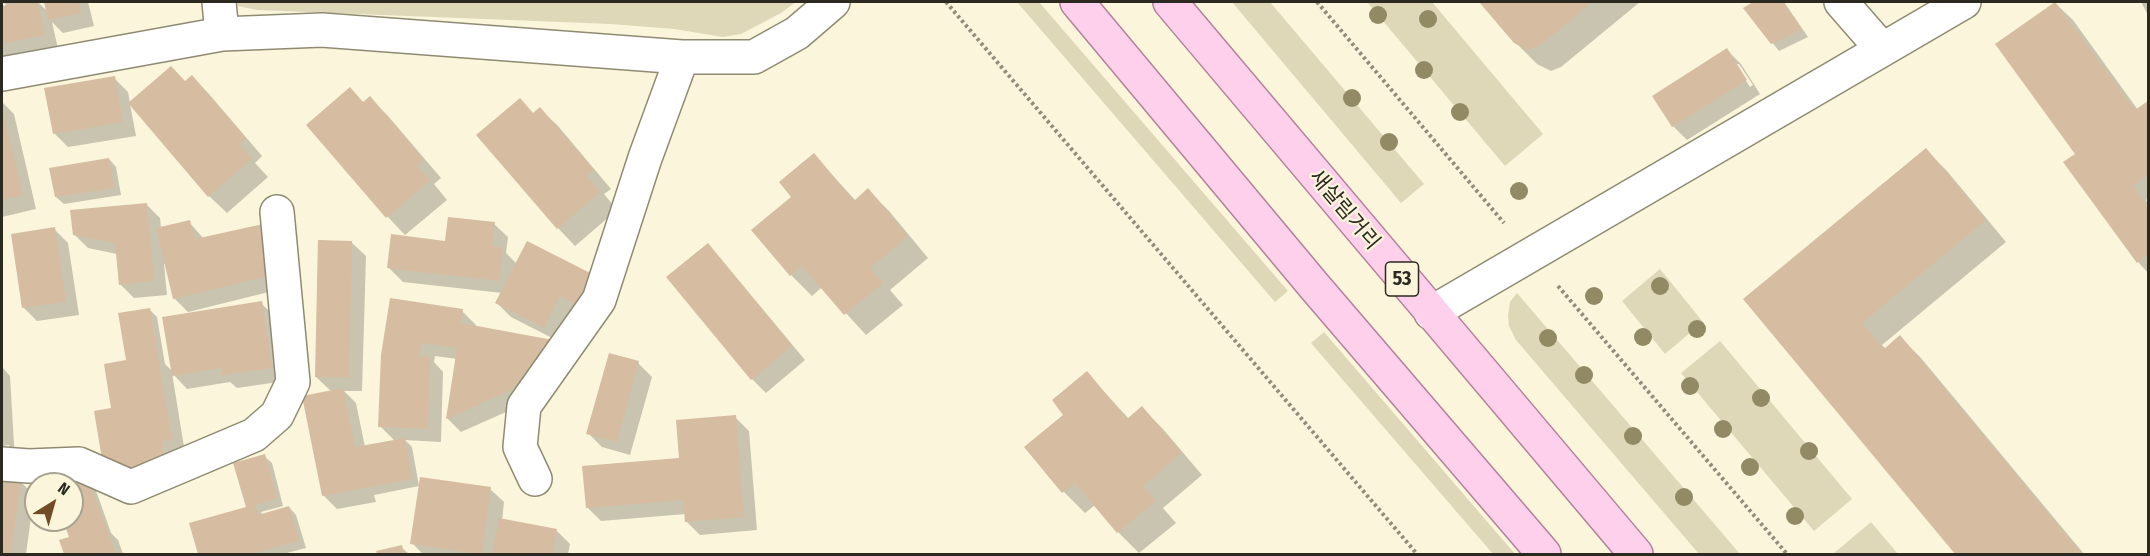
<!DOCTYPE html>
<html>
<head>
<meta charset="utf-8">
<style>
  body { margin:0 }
  #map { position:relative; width:2150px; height:556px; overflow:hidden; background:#faf5db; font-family:"Fira Sans Condensed",sans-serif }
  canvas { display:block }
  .frame { position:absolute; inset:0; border:3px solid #2b2920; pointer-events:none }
  .north { position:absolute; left:24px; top:472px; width:60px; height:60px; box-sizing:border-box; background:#faf5db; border:2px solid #a7a390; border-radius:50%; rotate:37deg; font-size:16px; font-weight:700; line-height:24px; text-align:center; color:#2b2920 }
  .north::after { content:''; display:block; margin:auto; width:21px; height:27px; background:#724c28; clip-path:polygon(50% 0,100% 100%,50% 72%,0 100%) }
</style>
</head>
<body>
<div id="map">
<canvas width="2150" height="556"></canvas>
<div class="frame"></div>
<div class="north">N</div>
</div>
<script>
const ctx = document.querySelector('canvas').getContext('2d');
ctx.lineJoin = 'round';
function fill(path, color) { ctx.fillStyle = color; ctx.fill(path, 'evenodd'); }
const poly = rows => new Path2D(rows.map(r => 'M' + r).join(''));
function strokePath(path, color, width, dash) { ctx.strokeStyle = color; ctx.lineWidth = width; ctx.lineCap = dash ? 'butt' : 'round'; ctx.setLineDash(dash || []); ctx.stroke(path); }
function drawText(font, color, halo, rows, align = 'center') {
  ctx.font = font + ' "Fira Sans Condensed","Noto Sans KR",sans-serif'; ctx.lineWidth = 4.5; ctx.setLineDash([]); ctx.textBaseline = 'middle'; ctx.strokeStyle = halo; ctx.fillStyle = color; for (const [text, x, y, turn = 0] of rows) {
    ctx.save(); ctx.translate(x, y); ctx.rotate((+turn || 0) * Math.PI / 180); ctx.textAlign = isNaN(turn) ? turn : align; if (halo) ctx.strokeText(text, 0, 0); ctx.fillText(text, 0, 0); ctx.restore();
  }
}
fill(poly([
  [237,2,796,2,781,13,741,34,723,37,674,29,611,24,257,10,238,6],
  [1017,2,1039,2,1288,291,1275,302],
  [1232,2,1270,2,1424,184,1401,203],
  [1367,2,1432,2,1543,134,1505,166],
  [1660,269,1703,322,1665,354,1622,301],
  [1517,293,1740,554,1699,554,1516,340,1509,326,1508,316,1510,302],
  [1324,332,1515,554,1493,554,1311,343],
  [1720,341,1852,499,1814,531,1681,373],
  [1871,522,1898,554,1833,554]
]), '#ded8b9');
fill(poly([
  [3,2,38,2,47,11,45,2,88,2,94,26,63,33,52,22,58,49,2,60,2,7,7,6],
  [1481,2,1640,2,1561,67,1551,71,1537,64,1515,42],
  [1756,2,1784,2,1808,37,1779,51,1745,8],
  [2141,2,2148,2,2148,15],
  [2055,3,2073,20,2138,110,2148,103,2148,198,2146,200,2148,203,2148,273,2138,262,2077,154],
  [1727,50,1741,64,1760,94,1687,140,1673,126],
  [1735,64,1739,64,1753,85,1750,87],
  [192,77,209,94,262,156,255,163,268,177,227,213,209,196,130,104,136,136,68,147,54,133,114,78,128,92,130,103,185,82],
  [370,98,388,116,441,178,434,184,447,200,405,235,388,217,308,125,364,104],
  [2,102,14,114,36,209,2,217],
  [540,109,558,126,611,189,604,194,617,210,575,246,558,228,534,114],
  [1926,150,1947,171,2006,242,1882,345,1886,349,1900,337,1921,358,2084,554,1957,554,1745,299],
  [814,155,856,201,868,190,889,211,928,258,890,290,903,305,866,335,822,287,812,296,791,275,793,197],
  [109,159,116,167,121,195,64,204,56,197],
  [146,204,160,218,161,228,189,222,204,239,289,287,188,312,174,298,166,264,164,264,167,295,134,298,120,284,117,254,88,248,74,234],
  [494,224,508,237,506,253,517,264,599,280,558,341,511,317,497,303,502,293,403,282,389,268],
  [54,229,68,243,79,315,37,321,23,307],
  [352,243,366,256,362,391,344,391,356,403,365,447,395,441,380,426,382,355,462,311,476,325,476,327,557,343,524,404,461,432,447,418,457,359,435,356,434,362,443,372,441,442,405,440,412,447,419,486,374,495,376,502,337,509,323,495,332,392,316,377],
  [708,245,721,259,805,360,766,393,752,379,668,278],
  [261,303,275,317,285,381,237,388,230,382,187,389,172,373,185,453,180,482,113,409,128,361,149,309,157,317,165,364,173,372],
  [638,363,652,377,630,455,602,447,588,433],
  [2,367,10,376,15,461,9,445,2,446],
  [1087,373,1129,419,1142,408,1163,429,1202,475,1163,508,1176,523,1139,553,1118,532,1095,505,1085,513,1064,492,1026,447,1066,415],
  [735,417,749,431,757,530,700,535,686,521,686,514,601,521,587,507,681,459],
  [264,456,272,463,283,506,261,512,263,515,289,507,296,515,306,548,283,554,199,554,191,524,249,508],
  [86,477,94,485,111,533,118,540,123,554,66,554,61,541,70,538,64,520,72,520,72,484,68,484],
  [2,479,20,481,34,495,26,554,2,554],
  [490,489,504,502,502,521,556,530,570,544,568,554,423,554,412,543],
  [401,547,409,554,378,554,378,552]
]), '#0003');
fill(poly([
  [22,2,37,2,45,35,2,44,2,6],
  [44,2,78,2,81,13,48,20],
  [1479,2,1593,2,1539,46,1528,50,1514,43],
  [1753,2,1783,2,1802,29,1771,44,1743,8],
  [2055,2,2135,110,2148,101,2148,175,2133,186,2148,206,2148,254,2137,263,2063,162,2075,154,1995,44],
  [1727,48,1747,80,1672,127,1652,96],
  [171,66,185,81,192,75,246,138,239,144,252,159,208,197,128,103],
  [115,76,123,122,53,134,44,88],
  [350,87,363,102,370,96,424,160,417,166,430,181,386,218,306,125],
  [520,98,533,113,540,107,594,170,587,176,600,192,557,229,476,135],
  [2,108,23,195,2,200],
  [1926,148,1986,220,1862,323,1884,349,1900,335,2082,554,1955,554,1743,299],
  [814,153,854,201,868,188,908,236,870,268,883,283,844,315,802,266,790,276,751,230,791,197,779,182],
  [109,158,114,188,55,197,49,168],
  [147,203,154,281,119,285,115,243,73,235,70,210],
  [448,217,495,222,492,246,503,248,500,281,387,268,391,234,445,241],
  [190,220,195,239,263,224,276,274,173,299,156,228],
  [55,227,66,302,22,308,11,234],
  [318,240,352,241,349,378,315,377],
  [527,241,600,278,584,309,560,296,544,328,495,303],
  [708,243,792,346,751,380,666,277],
  [390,298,463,309,461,323,558,341,511,390,446,419,457,348,422,343,419,356,430,357,428,429,378,427,381,355],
  [262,301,272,368,222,375,221,368,172,376,162,317],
  [150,308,172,440,162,441,167,469,104,471,94,411,111,408,104,364,126,360,118,313],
  [609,353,639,361,617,442,586,434],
  [1087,371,1127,419,1142,406,1182,453,1143,486,1156,501,1117,533,1075,483,1062,493,1024,447,1063,415,1052,400],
  [343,388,355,447,405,438,412,479,322,496,302,396],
  [736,415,744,517,685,522,683,500,586,508,582,466,679,458,676,420],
  [265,454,277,498,255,505,258,515,289,506,299,541,250,554,198,554,189,523,246,507,233,463],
  [87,476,116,554,64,554,59,540,69,537,63,520,72,520,72,484,64,484],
  [2,477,21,480,11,554,2,554],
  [420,477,491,487,482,554,410,544],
  [499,518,557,529,552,554,492,554],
  [402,545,404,554,377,554,376,551]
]), '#d6bca0');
const minor = poly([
  [219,2,222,34],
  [1841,2,1882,49],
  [2,74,222,34,322,30,682,57,754,57,797,33,833,2],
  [1431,313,1964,2],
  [2,464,29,466,79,464,131,487,254,435,277,415,293,382,277,212],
  [535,479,520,447,524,406,599,300,645,158,682,57]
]);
const major = poly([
  [1077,2,1315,287,1544,554],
  [1170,2,1636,554]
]);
strokePath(minor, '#8f8b73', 36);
strokePath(major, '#b4819c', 36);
strokePath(poly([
  [946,2,1417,554],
  [1317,2,1504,223],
  [1558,286,1787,554]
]), '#908d7b', 4, [3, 3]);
strokePath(minor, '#fff', 33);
strokePath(major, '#fed0eb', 33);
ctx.fillStyle = '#918a64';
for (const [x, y] of [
  [1378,15],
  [1428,19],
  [1424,70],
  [1352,98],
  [1460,112],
  [1389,142],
  [1519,191],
  [1660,286],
  [1594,296],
  [1697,329],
  [1643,337],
  [1548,338],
  [1584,375],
  [1690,386],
  [1761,398],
  [1723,429],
  [1633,436],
  [1809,451],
  [1750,467],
  [1684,497],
  [1795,516]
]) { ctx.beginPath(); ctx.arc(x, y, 9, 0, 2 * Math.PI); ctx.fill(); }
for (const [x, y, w] of [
  [1402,279,33]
]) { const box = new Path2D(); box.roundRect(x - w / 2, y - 17, w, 34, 4.5); ctx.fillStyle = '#faf5db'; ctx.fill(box); strokePath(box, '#2b2920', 1.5); }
drawText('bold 20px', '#2b2920', null, [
  ["53",1402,279]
]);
drawText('21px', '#2b2920', '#faf5db', [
  ["새살림거리",1344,210,50]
]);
</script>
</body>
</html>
